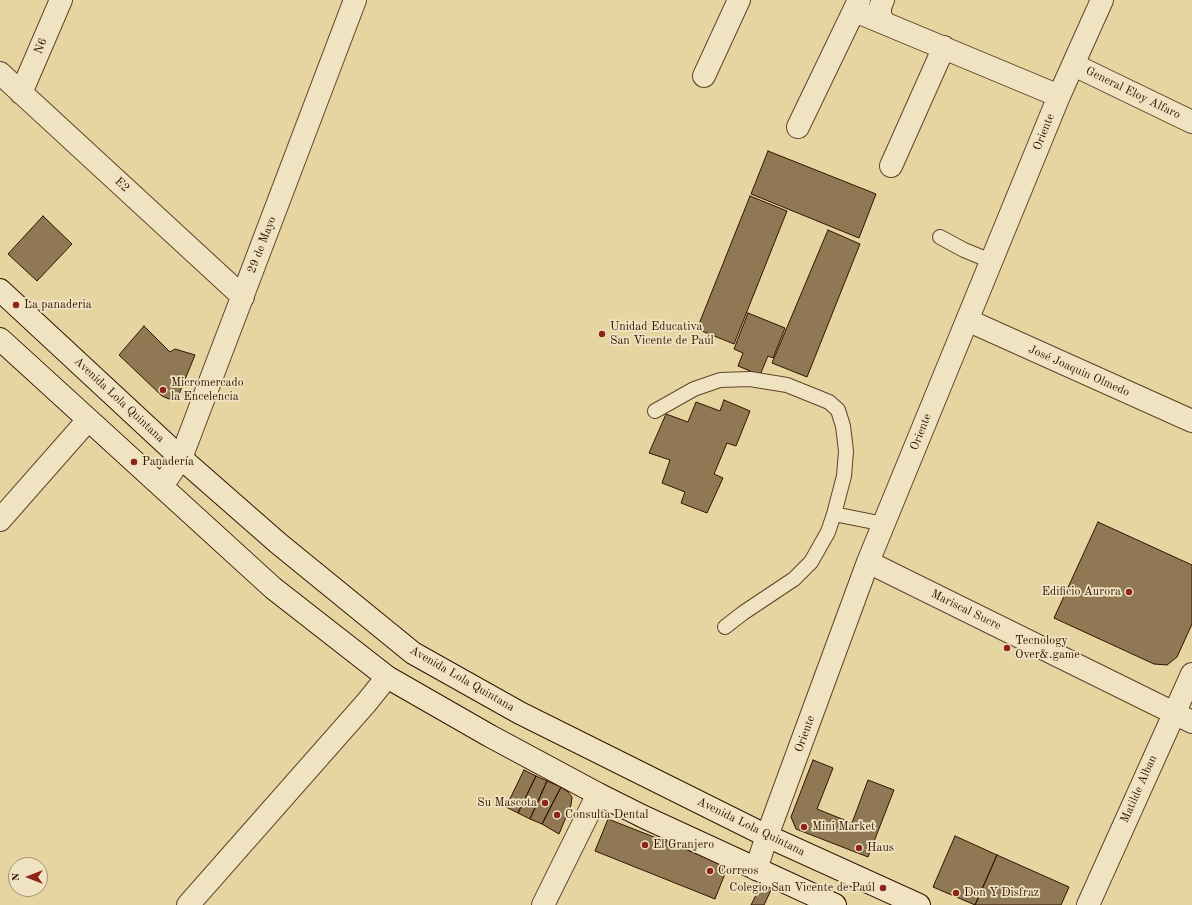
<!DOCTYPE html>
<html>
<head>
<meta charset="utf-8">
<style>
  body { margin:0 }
  #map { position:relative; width:1192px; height:905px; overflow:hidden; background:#e6d4a1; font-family:"Old Standard TT",serif }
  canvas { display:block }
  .north { position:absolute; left:8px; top:857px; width:40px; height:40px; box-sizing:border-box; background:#efe3c2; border:1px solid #a39075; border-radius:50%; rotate:270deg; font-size:11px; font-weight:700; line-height:16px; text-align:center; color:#321401 }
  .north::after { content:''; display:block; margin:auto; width:14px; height:18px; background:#8f2418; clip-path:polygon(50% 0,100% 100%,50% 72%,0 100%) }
</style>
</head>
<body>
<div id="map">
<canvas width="1192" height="905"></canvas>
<div class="north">N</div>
</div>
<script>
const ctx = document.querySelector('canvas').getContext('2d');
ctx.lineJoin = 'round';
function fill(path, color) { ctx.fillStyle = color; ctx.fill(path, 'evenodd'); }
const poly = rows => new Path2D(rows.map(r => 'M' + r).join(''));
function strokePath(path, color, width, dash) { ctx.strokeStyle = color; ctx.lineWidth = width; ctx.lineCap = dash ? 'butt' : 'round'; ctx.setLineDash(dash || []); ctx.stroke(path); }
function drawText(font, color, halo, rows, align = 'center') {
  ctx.font = font + ' "Old Standard TT",serif'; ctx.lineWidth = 3.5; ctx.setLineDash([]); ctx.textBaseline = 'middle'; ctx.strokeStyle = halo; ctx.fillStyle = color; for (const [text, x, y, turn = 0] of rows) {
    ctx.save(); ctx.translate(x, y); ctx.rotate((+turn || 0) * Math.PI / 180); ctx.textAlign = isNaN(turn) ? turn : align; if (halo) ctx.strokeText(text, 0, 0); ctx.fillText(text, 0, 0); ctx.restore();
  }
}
const building = poly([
  [768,151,876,194,859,238,751,194,768,151],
  [750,196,787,211,734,344,697,329,750,196],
  [43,216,72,244,37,281,8,254,43,216],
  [828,230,860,244,807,377,772,363,828,230],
  [748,313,785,328,773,358,768,356,760,375,738,366,743,353,734,349,748,313],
  [144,326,170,352,175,349,195,355,177,399,169,399,162,396,119,355,144,326],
  [724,400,750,411,736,446,727,443,714,474,723,478,707,513,681,503,685,492,662,483,670,460,649,453,666,414,688,422,696,402,720,411,724,400],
  [1098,522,1192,565,1192,624,1177,657,1167,665,1154,664,1054,618,1098,522],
  [813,760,833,768,817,809,852,823,868,780,894,790,868,857,796,829,791,817,813,760],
  [524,770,536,776,518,813,506,807,524,770],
  [536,776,547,781,530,819,518,813,536,776],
  [547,781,561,787,542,824,530,819,547,781],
  [561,787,568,792,572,797,571,805,559,834,542,824,561,787],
  [608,819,728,866,715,899,595,851,608,819],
  [955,836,997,855,975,905,933,887,955,836],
  [997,855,1069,887,1061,905,975,905,997,855],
  [763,881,773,886,764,905,751,905,763,881]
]);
fill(building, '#907854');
strokePath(building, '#321401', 1);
const lane = poly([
  [940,237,964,250,991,261],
  [655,411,694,389,720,380,750,379,787,385,829,402,838,410,843,426,846,451,844,476,834,514,884,524],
  [725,627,743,613,794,579,811,562,828,532,834,514]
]);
const street = poly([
  [855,11,1059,96],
  [883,22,880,14,880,7,883,0],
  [1074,65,1192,122],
  [0,73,243,297],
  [704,76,739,0],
  [21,93,61,0],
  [798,127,859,0],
  [891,166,944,47],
  [967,320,1192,421],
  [162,486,181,458,355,0],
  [0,520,88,420],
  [868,562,1192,722],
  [756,869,767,836,868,562,1059,96,1102,0],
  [188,905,367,702,387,677],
  [543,905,598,794],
  [1088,905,1192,674]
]);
const secondary = poly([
  [0,290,181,458,278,543,413,653,520,713,767,836,919,905],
  [0,339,273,588,387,677,490,736,598,794,644,817,835,905]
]);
strokePath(lane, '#5f4429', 16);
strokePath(street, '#5f4429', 24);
strokePath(secondary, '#321401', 24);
strokePath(lane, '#efe3c2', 14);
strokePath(street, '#efe3c2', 22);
strokePath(secondary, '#efe3c2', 22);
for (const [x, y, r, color] of [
  [16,305,4,"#8f2418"],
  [602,334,4,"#8f2418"],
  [163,390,4,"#8f2418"],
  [134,462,4,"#8f2418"],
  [1129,592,4,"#8f2418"],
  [1007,648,4,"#8f2418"],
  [545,803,4,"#8f2418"],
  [557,815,4,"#8f2418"],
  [804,827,4,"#8f2418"],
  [645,845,4,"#8f2418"],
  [859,848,4,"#8f2418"],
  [710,871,4,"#8f2418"],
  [883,888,4,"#8f2418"],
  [956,893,4,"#8f2418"]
]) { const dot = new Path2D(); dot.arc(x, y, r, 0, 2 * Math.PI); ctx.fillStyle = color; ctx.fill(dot); strokePath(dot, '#efe3c2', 1.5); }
drawText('12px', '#321401', '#efe3c2', [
  ["N6",41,46,-67],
  ["General Eloy Alfaro",1133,93,26],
  ["Oriente",1044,132,-68],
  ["E2",122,185,43],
  ["29 de Mayo",262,245,-69],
  ["José Joaquin Olmedo",1079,371,24],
  ["Avenida Lola Quintana",119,400,43],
  ["Oriente",921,432,-68],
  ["Mariscal Sucre",966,610,26],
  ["Avenida Lola Quintana",462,679,30],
  ["Oriente",805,734,-70],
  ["Matilde Alban",1139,789,-66],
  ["Avenida Lola Quintana",751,827,26]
]);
drawText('12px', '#321401', '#efe3c2', [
  ["La panaderia",24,305],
  ["Unidad Educativa",610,327],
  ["San Vicente de Paúl",610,341],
  ["Micromercado",171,383],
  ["la Encelencia",171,397],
  ["Panadería",142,462],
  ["Edificio Aurora",1121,592,"right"],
  ["Tecnology",1015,641],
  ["Over&.game",1015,655],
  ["Su Mascota",537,803,"right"],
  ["Consulta Dental",565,815],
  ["Mini Market",812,827],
  ["El Granjero",653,845],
  ["Haus",867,848],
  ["Correos",718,871],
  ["Colegio San Vicente de Paúl",875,888,"right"],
  ["Don Y Disfraz",964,893]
], 'left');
</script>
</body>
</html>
